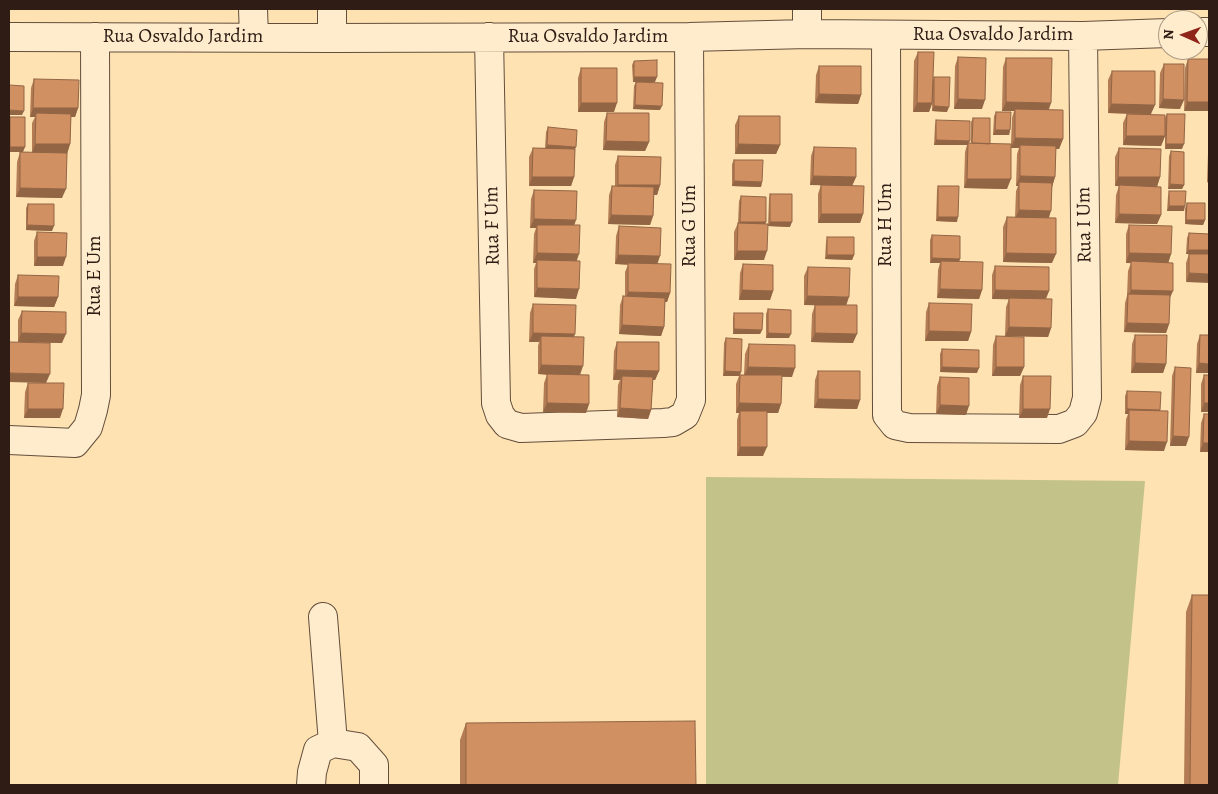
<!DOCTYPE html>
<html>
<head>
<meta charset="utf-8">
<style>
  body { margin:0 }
  #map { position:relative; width:1218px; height:794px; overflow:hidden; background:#fee2b2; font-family:Alegreya,serif }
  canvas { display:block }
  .frame { position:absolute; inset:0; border:10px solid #2f1c14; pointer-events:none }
  .north { position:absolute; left:1158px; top:10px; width:50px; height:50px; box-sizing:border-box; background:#feeccd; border:1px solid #ab9983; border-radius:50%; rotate:272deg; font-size:14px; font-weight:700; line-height:20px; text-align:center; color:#2f1c14 }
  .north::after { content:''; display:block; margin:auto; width:18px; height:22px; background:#8f2418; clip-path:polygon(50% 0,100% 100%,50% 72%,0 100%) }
</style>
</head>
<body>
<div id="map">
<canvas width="1218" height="794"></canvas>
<div class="frame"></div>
<div class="north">N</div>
</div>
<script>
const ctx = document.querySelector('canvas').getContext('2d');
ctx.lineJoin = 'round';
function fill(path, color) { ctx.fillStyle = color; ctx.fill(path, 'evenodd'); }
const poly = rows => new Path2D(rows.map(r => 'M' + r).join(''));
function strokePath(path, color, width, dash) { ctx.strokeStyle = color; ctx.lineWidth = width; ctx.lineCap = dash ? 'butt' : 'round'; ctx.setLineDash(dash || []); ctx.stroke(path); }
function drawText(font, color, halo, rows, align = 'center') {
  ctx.font = font + ' Alegreya,serif'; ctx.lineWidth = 4; ctx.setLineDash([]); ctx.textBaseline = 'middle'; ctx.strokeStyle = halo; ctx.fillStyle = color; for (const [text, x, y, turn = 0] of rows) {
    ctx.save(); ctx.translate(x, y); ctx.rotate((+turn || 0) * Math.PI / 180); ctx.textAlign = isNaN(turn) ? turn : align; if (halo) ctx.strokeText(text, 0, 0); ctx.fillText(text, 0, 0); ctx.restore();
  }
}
fill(poly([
  [706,477,1145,481,1118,785,706,785]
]), '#c3c289');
const minor = poly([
  [253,9,254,37],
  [1198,32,1209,32],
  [807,34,807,9],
  [886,35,887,415,895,425,909,428,1059,429,1075,423,1083,413,1087,398,1083,36],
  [9,37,332,38,689,37,807,34,1083,36,1168,33],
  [489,37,496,403,500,415,507,424,521,428,663,423,673,422,685,415,691,400,689,37],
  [332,38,332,9],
  [9,440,75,443,88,427,93,410,96,395,95,37],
  [323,617,333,743,358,747,374,765,374,785],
  [311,785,312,772,318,750,333,743]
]);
strokePath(minor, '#634e3c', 30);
strokePath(minor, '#feeccd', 28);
fill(poly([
  [918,52,933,80,934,77,947,112,932,111,932,104,929,112,913,112,914,61],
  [958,57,982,109,954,109,955,66],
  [1006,58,1048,110,1063,139,1059,149,1056,149,1055,177,1052,187,1049,218,1052,263,1003,262,1003,227,1007,217,1015,218,1016,191,1018,186,1016,186,1017,154,1019,148,1011,148,1007,189,964,188,965,152,967,145,934,145,935,125,936,120,969,143,971,143,971,122,973,118,990,144,1011,144,1012,118,1014,111,1002,111,1003,67],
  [1188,59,1209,59,1184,111,1185,68],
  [634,61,655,82,640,82,660,110,633,109,634,86,636,82,633,82,632,65],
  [1164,64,1180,109,1159,108,1160,73],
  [819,66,861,95,858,104,815,103,816,75],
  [581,68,614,112,578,112,578,78],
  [1112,71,1151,114,1165,136,1161,146,1123,145,1123,123,1127,114,1130,114,1108,113,1108,80],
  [34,79,78,108,75,117,71,117,70,144,67,154,62,198,16,197,17,162,20,152,32,153,32,123,35,117,30,117,31,88],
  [996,112,1010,130,1009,135,993,135,994,116],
  [607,113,649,142,645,151,603,150,604,122],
  [1167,114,1182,149,1165,149,1165,118],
  [739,116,780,145,776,154,735,154,735,125],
  [10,117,23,152,9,152,9,121],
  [1209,122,1209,145,1208,145],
  [548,127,575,150,574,177,571,186,529,186,529,157,533,148,545,148,546,132],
  [814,147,856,177,852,186,863,214,860,223,818,223,818,194,821,185,810,185,811,156],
  [1119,148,1160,177,1157,186,1161,215,1157,224,1115,223,1116,195,1119,186,1115,186,1115,157],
  [1209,149,1209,183,1207,182,1208,154],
  [1171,151,1184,185,1182,189,1168,189,1169,156],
  [618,156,660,185,657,195,654,194,653,216,650,225,608,224,609,195,612,186,615,186,615,165],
  [734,160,762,182,761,187,732,186,732,164],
  [938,186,957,222,936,221,937,190],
  [534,190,574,225,577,261,576,299,534,297,534,269,536,263,533,263,534,234,536,228,530,228,531,199],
  [1169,191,1184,211,1167,211,1168,196],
  [770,194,790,227,768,226,769,198],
  [741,196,765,224,764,260,734,260,734,232,738,223,739,201],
  [1187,203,1205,220,1203,225,1185,224,1185,208],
  [28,204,52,231,26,230,26,208],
  [1129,225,1171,254,1168,262,1170,298,1169,324,1166,333,1124,332,1125,303,1127,296,1128,271,1131,263,1126,263,1126,234],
  [619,226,658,264,670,293,667,302,665,302,664,327,661,336,619,334,620,305,623,296,625,296,625,272,628,265,615,264,616,236],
  [37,232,63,266,34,266,34,241],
  [1189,233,1209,234,1186,282,1186,263,1189,254,1186,254,1187,238],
  [932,235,960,259,959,261,982,290,979,299,937,298,938,270,940,263,930,263,930,240],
  [827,237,854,255,852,260,825,259,826,242],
  [743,264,773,291,770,300,739,300,740,273],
  [995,266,1049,291,1046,299,1051,328,1048,337,1005,336,1006,307,1009,299,992,299,992,275],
  [808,267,846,305,853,343,811,342,812,314,815,305,804,305,804,276],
  [18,275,58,297,54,307,14,306,15,284],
  [929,303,971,332,968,341,925,341,926,312],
  [533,304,574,337,580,375,589,404,586,413,543,412,544,383,547,375,538,374,538,346,539,342,529,342,530,313],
  [768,309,789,338,766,338,766,314],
  [22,311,62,343,18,342,18,320],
  [734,313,762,330,760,334,733,334,733,318],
  [1135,335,1166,364,1163,373,1131,373,1132,344],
  [1200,335,1209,373,1196,373,1197,344],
  [996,336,1024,367,1020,376,992,376,993,345],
  [726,338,741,372,740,375,744,375,745,354,749,344,792,377,782,376,781,404,778,413,767,413,763,456,737,456,737,420,739,413,736,413,736,384,739,376,723,376,724,343],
  [617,342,659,371,655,380,653,380,651,410,648,419,617,417,618,385,620,380,613,380,614,351],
  [942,349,977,373,940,372,940,354],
  [1175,367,1186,446,1170,446,1172,376],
  [818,371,860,400,857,409,814,408,815,380],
  [1204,375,1209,412,1201,412,1201,384],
  [1023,376,1047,418,1019,418,1020,385],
  [940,377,966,415,936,414,937,386],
  [28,383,60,418,24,418,25,392],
  [1127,391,1160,410,1164,451,1125,450,1126,419,1128,414,1125,414,1125,396],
  [1204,414,1209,414,1209,452,1200,452,1201,423],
  [1192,595,1209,785,1184,785,1186,612],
  [466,723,696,785,460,785,460,740]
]), '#b37c54');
fill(poly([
  [634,77,657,77,655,82,633,82],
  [819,94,861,95,858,104,815,103],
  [958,99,985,100,982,109,954,109],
  [1163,99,1184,100,1180,109,1159,108],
  [1006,102,1051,103,1048,112,1015,109,1014,111,1002,111],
  [1187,102,1209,102,1209,111,1184,111],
  [581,103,617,103,614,112,578,112],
  [917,103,932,103,929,112,913,112],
  [1111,104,1155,105,1151,114,1108,113],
  [635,105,662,106,660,110,633,109],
  [934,106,949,107,947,112,932,111],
  [33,108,78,108,75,117,36,117,36,113,35,117,30,117],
  [9,110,24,111,22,115,9,115],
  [995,130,1010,130,1009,135,993,135],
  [1126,136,1165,136,1161,146,1123,145],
  [1015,138,1063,139,1059,149,1020,148,1020,145,1019,148,1011,148],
  [936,140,970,141,967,145,934,145],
  [606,141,649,142,645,151,603,150],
  [35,144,70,144,67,154,32,153],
  [738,144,780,145,776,154,735,154],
  [1166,144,1184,144,1182,149,1165,149],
  [547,145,576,147,574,152,545,150],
  [10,147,25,147,23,152,9,152],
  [813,176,856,177,852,186,810,185],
  [1020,176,1055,177,1052,187,1019,182,1018,186,1016,186],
  [532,177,574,177,571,186,529,186],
  [1118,177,1160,177,1157,187,1115,186],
  [967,179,1011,179,1007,189,964,188],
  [734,181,762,182,761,187,732,186],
  [1170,184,1184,185,1182,189,1168,189],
  [618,185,660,185,657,195,614,194],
  [20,188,66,189,62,198,16,197],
  [1169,206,1185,206,1184,211,1167,211],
  [1019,210,1051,211,1048,220,1015,219],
  [821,214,863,214,860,223,818,223],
  [1119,214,1161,215,1157,224,1115,223],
  [611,215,653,216,650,225,608,224],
  [938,217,958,217,957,222,936,221],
  [534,219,576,220,573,229,537,225,536,228,530,228],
  [1186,220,1205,220,1203,225,1185,224],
  [740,222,766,222,764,227,738,226],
  [770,222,792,222,790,227,768,226],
  [27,225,54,226,52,231,26,230],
  [1188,250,1209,250,1209,255,1186,254],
  [737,251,767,251,764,260,734,260],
  [537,253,579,254,576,263,537,260,536,263,533,263],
  [1006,253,1056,254,1052,263,1003,262],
  [1129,253,1171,254,1168,264,1126,263],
  [618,255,660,256,657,265,615,264],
  [827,255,854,255,852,260,825,259],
  [37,257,66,257,63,266,34,266],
  [932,258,960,259,958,264,941,261,940,263,930,263],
  [1189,273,1209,274,1209,283,1186,282],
  [537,288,579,289,576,299,534,297],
  [940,289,982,290,979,299,937,298],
  [742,290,773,291,770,300,739,300],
  [995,290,1049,291,1045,300,992,299],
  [1131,290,1173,291,1169,300,1127,299],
  [628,292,670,293,667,302,625,301],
  [807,296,849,297,846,306,804,305],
  [18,297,58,297,54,307,14,306],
  [1127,323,1169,324,1166,333,1124,332],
  [622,325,664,327,661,336,619,334],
  [1009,327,1051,328,1048,337,1005,336],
  [734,329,762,330,760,334,733,334],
  [929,331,971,332,968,341,925,341],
  [21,333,66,334,62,343,18,342],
  [533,333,575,334,572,343,541,336,539,342,529,342],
  [768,333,791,334,789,338,766,338],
  [815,333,857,334,853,343,811,342],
  [1135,363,1166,364,1163,373,1131,373],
  [1199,363,1209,364,1209,373,1196,373],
  [541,365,583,366,580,375,538,374],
  [748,367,795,368,792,377,744,376],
  [942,367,979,368,977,373,940,372],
  [996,367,1024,367,1020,376,992,376],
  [616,370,659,371,655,380,621,380,622,376,620,380,613,380],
  [725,371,741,372,739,376,723,376],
  [9,373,50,374,46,383,9,382],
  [818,399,860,400,857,409,814,408],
  [547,403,589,404,586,413,543,412],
  [739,403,781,404,778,413,740,413,740,411,739,413,736,413],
  [1204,403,1209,403,1209,412,1201,412],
  [940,405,969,406,966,415,936,414],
  [620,408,651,410,648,419,617,417],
  [28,409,63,409,60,418,24,418],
  [1023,409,1050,409,1047,418,1019,418],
  [1127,409,1160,410,1159,414,1129,410,1128,414,1125,414],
  [1173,436,1189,437,1186,446,1170,446],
  [1129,441,1167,442,1164,451,1125,450],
  [1203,443,1209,443,1209,452,1200,452],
  [740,447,767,447,763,456,737,456]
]), '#926545');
const building = poly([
  [918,52,934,52,932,103,917,103,918,52],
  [958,57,986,58,985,100,958,99,958,57],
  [1006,58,1052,58,1051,103,1006,102,1006,58],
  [1188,59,1209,59,1209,102,1187,102,1188,59],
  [657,60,657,77,634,77,634,61,657,60],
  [1164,64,1184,64,1184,100,1163,99,1164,64],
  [819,66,861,66,861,95,819,94,819,66],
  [581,68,617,68,617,103,581,103,581,68],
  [1112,71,1155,71,1155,105,1111,104,1112,71],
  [934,77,950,77,949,107,934,106,934,77],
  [34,79,79,80,78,108,33,108,34,79],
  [636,82,663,83,662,106,635,105,636,82],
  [9,85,24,86,24,111,9,110,9,85],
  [1015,109,1063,110,1063,139,1015,138,1015,109],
  [996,112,1011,112,1010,130,995,130,996,112],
  [36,113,71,114,70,144,35,144,36,113],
  [607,113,649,113,649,142,606,141,607,113],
  [1127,114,1165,115,1165,136,1126,136,1127,114],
  [1167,114,1185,114,1184,144,1166,144,1167,114],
  [739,116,780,116,780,145,738,144,739,116],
  [10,117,25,117,25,147,10,147,10,117],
  [973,118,990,118,990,144,972,143,973,118],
  [936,120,970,121,970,141,936,140,936,120],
  [548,127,577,130,576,147,547,145,548,127],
  [968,143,1011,144,1011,179,967,179,968,143],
  [1020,145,1056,146,1055,177,1020,176,1020,145],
  [814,147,856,148,856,177,813,176,814,147],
  [533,148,575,149,574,177,532,177,533,148],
  [1119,148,1161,149,1160,177,1118,177,1119,148],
  [1171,151,1184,152,1184,185,1170,184,1171,151],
  [20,152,67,153,66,189,20,188,20,152],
  [618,156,661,157,660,185,618,185,618,156],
  [734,160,763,160,762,182,734,181,734,160],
  [1019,182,1052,183,1051,211,1019,210,1019,182],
  [821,185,864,186,863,214,821,214,821,185],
  [1119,185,1161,187,1161,215,1119,214,1119,185],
  [612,186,654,187,653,216,611,215,612,186],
  [938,186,959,186,958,217,938,217,938,186],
  [534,190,577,191,576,220,534,219,534,190],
  [1169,191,1186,191,1185,206,1169,206,1169,191],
  [770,194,792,194,792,222,770,222,770,194],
  [741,196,766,197,766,222,740,222,741,196],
  [1187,203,1205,203,1205,220,1186,220,1187,203],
  [28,204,54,204,54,226,27,225,28,204],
  [1007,217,1056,218,1056,254,1006,253,1007,217],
  [738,223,768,224,767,251,737,251,738,223],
  [537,225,580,225,579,254,537,253,537,225],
  [1129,225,1172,226,1171,254,1129,253,1129,225],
  [619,226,661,228,660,256,618,255,619,226],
  [37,232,67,233,66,257,37,257,37,232],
  [1189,233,1209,234,1209,250,1188,250,1189,233],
  [932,235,960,236,960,259,932,258,932,235],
  [827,237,854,237,854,255,827,255,827,237],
  [1189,254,1209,254,1209,274,1189,273,1189,254],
  [537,260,580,261,579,289,537,288,537,260],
  [941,261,983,262,982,290,940,289,941,261],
  [1131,261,1173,263,1173,291,1131,290,1131,261],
  [628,263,671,264,670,293,628,292,628,263],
  [743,264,773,265,773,291,742,290,743,264],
  [995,266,1049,267,1049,291,995,290,995,266],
  [808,267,850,268,849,297,807,296,808,267],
  [18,275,59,276,58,297,18,297,18,275],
  [1128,294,1170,295,1169,324,1127,323,1128,294],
  [623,296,665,298,664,327,622,325,623,296],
  [1009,298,1052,299,1051,328,1009,327,1009,298],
  [929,303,972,304,971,332,929,331,929,303],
  [533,304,576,305,575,334,533,333,533,304],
  [815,305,857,305,857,334,815,333,815,305],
  [768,309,791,310,791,334,768,333,768,309],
  [22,311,66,312,66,334,21,333,22,311],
  [734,313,763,313,762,330,734,329,734,313],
  [1135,335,1167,335,1166,364,1135,363,1135,335],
  [1200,335,1209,335,1209,364,1199,363,1200,335],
  [541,336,584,337,583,366,541,365,541,336],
  [996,336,1024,337,1024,367,996,367,996,336],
  [726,338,742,339,741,372,725,371,726,338],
  [9,342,50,343,50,374,9,373,9,342],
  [617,342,659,342,659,371,616,370,617,342],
  [749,344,795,345,795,368,748,367,749,344],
  [942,349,979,350,979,368,942,367,942,349],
  [1175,367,1191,368,1189,437,1173,436,1175,367],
  [818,371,860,371,860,400,818,399,818,371],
  [547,374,589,375,589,404,547,403,547,374],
  [740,375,782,375,781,404,739,403,740,375],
  [1204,375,1209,375,1209,403,1204,403,1204,375],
  [622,376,653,377,651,410,620,408,622,376],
  [1023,376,1051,376,1050,409,1023,409,1023,376],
  [940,377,969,378,969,406,940,405,940,377],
  [28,383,64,383,63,409,28,409,28,383],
  [1127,391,1161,392,1160,410,1127,409,1127,391],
  [1129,410,1168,411,1167,442,1129,441,1129,410],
  [740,411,767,411,767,447,740,447,740,411],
  [1204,414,1209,414,1209,443,1203,443,1204,414],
  [1192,595,1209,595,1209,785,1190,785,1192,595],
  [695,721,696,785,466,785,466,723,695,721]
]);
fill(building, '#d09062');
strokePath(building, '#926545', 1);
drawText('20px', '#2f1c14', '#feeccd', [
  ["Rua Osvaldo Jardim",993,35],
  ["Rua Osvaldo Jardim",183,37],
  ["Rua Osvaldo Jardim",588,37],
  ["Rua H Um",886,225,-90],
  ["Rua I Um",1085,225,-91],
  ["Rua F Um",493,226,-91],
  ["Rua G Um",690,226,-90],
  ["Rua E Um",95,276,-90]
]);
</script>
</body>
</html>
